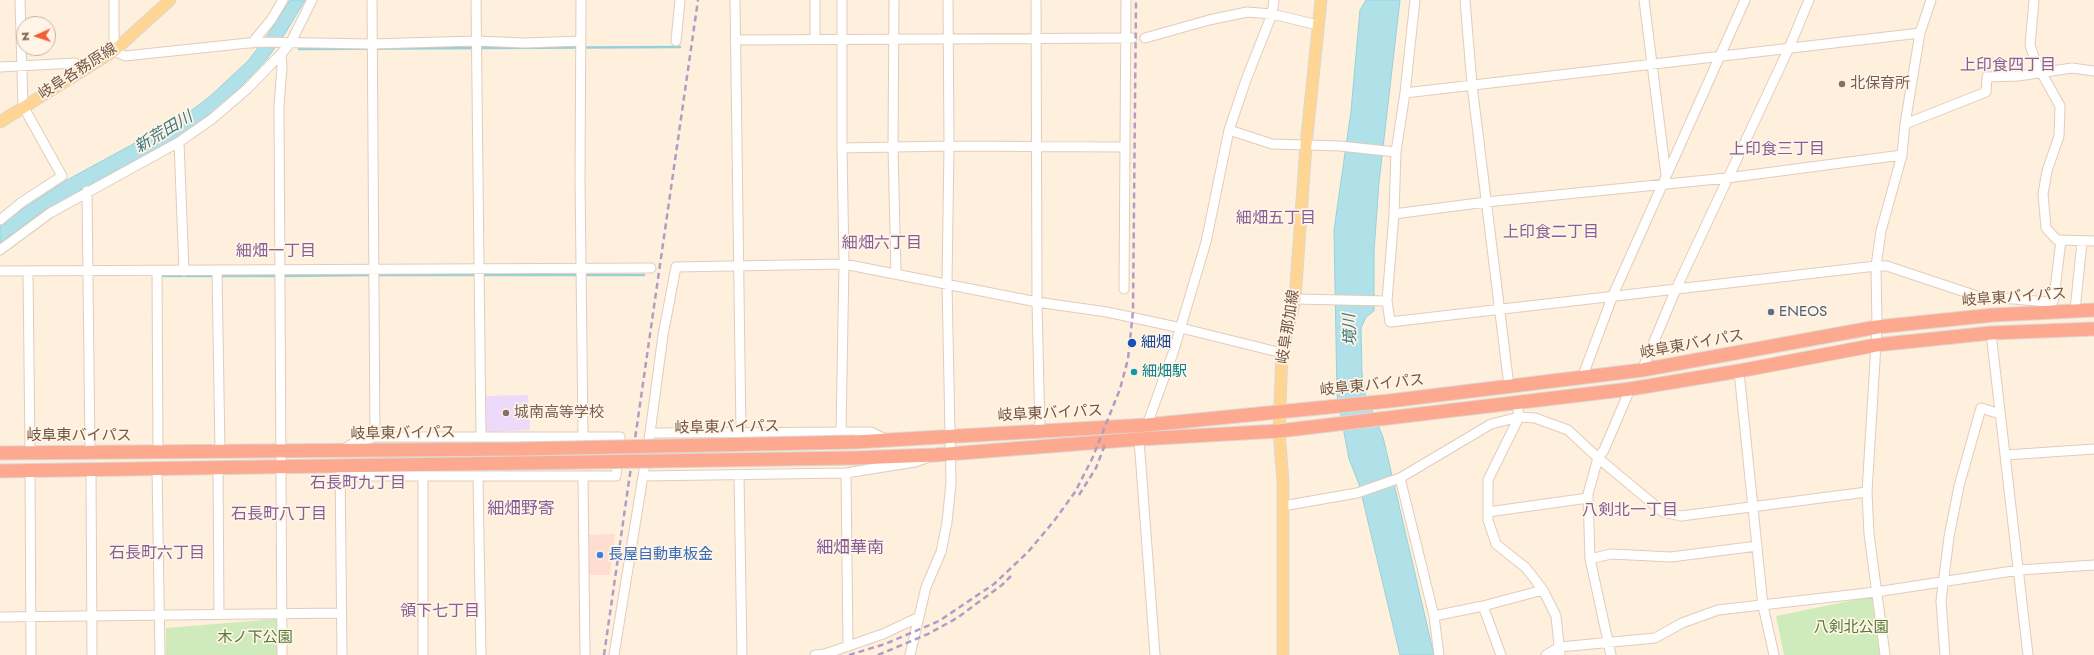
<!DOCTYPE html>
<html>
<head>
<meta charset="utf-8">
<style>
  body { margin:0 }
  #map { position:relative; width:2094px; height:655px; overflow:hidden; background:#fef0dd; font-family:Jost,sans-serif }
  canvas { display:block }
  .north { position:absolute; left:16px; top:16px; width:40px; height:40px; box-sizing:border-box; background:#fff4e5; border:1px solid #c7b4a5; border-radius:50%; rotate:267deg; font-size:11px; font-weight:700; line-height:16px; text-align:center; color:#745544 }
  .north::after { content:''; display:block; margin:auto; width:14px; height:18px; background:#f25e38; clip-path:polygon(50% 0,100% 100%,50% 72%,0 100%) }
</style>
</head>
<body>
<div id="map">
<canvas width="2094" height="655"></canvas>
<div class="north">N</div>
</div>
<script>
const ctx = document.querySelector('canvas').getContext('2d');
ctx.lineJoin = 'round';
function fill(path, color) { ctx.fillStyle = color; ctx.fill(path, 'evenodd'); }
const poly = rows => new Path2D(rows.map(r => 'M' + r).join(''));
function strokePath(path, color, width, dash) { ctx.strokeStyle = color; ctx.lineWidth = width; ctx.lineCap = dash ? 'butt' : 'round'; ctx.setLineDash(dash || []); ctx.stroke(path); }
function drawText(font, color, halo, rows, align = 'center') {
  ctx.font = font + ' Jost,"Noto Sans JP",sans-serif'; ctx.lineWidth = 3.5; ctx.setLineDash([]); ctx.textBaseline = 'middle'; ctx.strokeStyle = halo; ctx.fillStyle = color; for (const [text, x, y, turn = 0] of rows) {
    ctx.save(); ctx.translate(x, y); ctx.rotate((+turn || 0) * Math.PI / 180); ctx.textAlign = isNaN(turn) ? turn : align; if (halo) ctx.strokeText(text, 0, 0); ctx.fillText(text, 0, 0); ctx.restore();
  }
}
fill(poly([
  [615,534,610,575,588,575,587,535]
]), '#ffddd0');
fill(poly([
  [528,395,530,430,484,432,483,396]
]), '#eddafa');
fill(poly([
  [1874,596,1882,655,1784,655,1776,616],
  [277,619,277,655,166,655,166,628]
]), '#d0ebbb');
const water = poly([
  [290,0,305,0,286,32,267,59,225,103,181,135,45,210,0,243,0,226,15,214,67,180,181,118,208,98,248,61,269,33,290,0],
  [1366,0,1400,0,1379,182,1374,251,1374,311,1366,317,1361,328,1362,373,1365,394,1383,437,1434,655,1400,655,1359,484,1349,459,1337,395,1334,230,1351,111,1360,10,1366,0]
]);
fill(water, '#b1e1e8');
strokePath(water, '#96d1da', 1);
strokePath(poly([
  [299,49,680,47],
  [376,275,644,275],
  [162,276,277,276],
  [282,276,371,275]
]), '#96d1da', 2.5);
const minor = poly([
  [114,0,114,51,125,56,258,42,371,44,476,41,525,43,581,41],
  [372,0,375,437],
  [476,0,481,437],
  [581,0,580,179,583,436],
  [735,0,741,433],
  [815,0,815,39],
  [894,0,893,147,896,274],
  [1036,0,1037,302,1040,432],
  [1465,0,1472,85,1509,386],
  [1644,0,1666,175],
  [2034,0,2030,45,2036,63,2060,106,2059,136,2047,171,2043,194,2046,228,2057,240,2094,241],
  [1920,33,1405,93,1396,152,1394,214,1387,301,1390,322,1876,266,1887,266,1977,296,2049,302,2053,301,2054,298,2061,240],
  [1145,38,1209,20,1247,12,1272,14,1318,25],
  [735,40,1132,38],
  [676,41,680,0],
  [252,43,271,20,283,0],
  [0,67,75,63,84,70],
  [1405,93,1415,0],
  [1905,124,1986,92,1987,77,2018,76,2072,68,2094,71],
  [1229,130,1272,144,1340,146,1396,152],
  [179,142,184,271],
  [842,148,949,146,1124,147],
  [87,191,90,452],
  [1394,214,1486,202,1727,178,1902,155],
  [0,220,22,202,62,176,23,106,20,0],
  [0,250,50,213,179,142,212,119,247,89,281,54],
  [0,271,651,268],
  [28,271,30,453],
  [157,271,158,452],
  [217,271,220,452],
  [1124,289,1126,0],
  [1295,299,1387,301],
  [2075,310,2082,242],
  [1991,333,2028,655],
  [1642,370,1676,289,1789,48,1809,0],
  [1739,371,1763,606,1774,655],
  [1582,378,1613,295,1745,0],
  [1517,404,1519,417,1488,480,1488,520,1496,544,1526,568,1543,590,1556,616,1560,655],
  [1147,425,1173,353,1206,242,1229,130,1246,80,1272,14,1274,0],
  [841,431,844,264,842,148,842,0],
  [650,433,663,335,676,267,844,264,1037,302,1107,312,1181,328,1282,353],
  [1139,439,1155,655],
  [887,440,871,432,650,433,643,476,846,473,915,462,926,458],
  [2006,455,2094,449],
  [340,465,357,476,616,476,620,437,375,437,352,444,342,450],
  [340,465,342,655],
  [157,468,160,655],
  [218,468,219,614],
  [91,469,92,655],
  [30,470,31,655],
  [846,473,848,646],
  [739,474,742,655],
  [478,477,481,655],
  [583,477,585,655],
  [1400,478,1434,616,1439,655],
  [1283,506,1357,493,1400,478,1491,424,1519,417,1535,418,1568,430,1598,458,1663,512,1681,516,1867,492],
  [1488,512,1588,498],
  [1590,559,1611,554,1671,557,1757,546],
  [1483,606,1501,655],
  [1434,616,1483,606,1543,590],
  [0,617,341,613],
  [282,655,279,107,282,66,281,54,291,42,312,0],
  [423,655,423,477],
  [614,655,643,476],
  [815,655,825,654,883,634,917,618],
  [910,655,926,587,941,552,947,522,951,483,947,283,949,146,948,0],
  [1546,655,1560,647,1655,638,1682,623,1718,610,1876,592,2019,570,2094,565],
  [1611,655,1590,559,1588,494,1598,458,1604,450,1630,389],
  [1885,655,1869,534,1867,492,1877,327,1876,266,1881,231,1902,155,1905,124,1920,33,1931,0],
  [1945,655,1941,601,1949,537,1959,486,1981,408,2000,414]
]);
const major = poly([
  [0,122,114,51,170,0],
  [1283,655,1283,482,1279,431,1282,353,1295,299,1306,145,1321,0]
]);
const highway = poly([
  [855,442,1147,425,1389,401,1642,370,1877,327,1993,315,2094,310],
  [0,453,520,449],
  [853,458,935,455,1139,439,1279,431,1630,389,1739,371,1876,345,1991,333,2094,329],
  [0,471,521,463]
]);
strokePath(minor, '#e2ccb9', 11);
strokePath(major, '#ded6d2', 13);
strokePath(highway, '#ded6d2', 15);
strokePath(minor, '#fff', 9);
strokePath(major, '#ffd593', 11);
strokePath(highway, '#fda98f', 13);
strokePath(poly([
  [1079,495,1096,468,1106,442],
  [604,655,698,0],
  [849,655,885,644,939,621,994,584,1028,552,1054,521,1075,492,1092,459,1120,389,1128,359,1133,311,1136,0],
  [878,655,928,634,957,618,1002,585,1011,576]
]), '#b29cc6', 2.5, [6, 4]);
const highwayBridge = poly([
  [520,449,855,442],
  [521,463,853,458]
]);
strokePath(highwayBridge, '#ded6d2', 15, []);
strokePath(highwayBridge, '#fda98f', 13);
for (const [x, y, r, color] of [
  [1842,84,4,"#8d6e63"],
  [1771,312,4,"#5c6f8a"],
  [1132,343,5,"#1a4fb4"],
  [1134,372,4,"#0f9aa8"],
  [506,413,4,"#8d6e63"],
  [600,555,4,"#3f7fe0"]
]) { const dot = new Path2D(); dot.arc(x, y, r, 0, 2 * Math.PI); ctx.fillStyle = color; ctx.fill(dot); strokePath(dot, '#fff4e5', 1.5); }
drawText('15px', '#745544', '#fff4e5', [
  ["岐阜各務原線",78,72,-33],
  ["岐阜東バイパス",2014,298,-4],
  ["岐阜那加線",1289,327,-81],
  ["岐阜東バイパス",1692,345,-10],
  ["岐阜東バイパス",1372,386,-6],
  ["岐阜東バイパス",1050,414,-3],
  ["岐阜東バイパス",727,428,-1],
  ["岐阜東バイパス",403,434,-1],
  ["岐阜東バイパス",79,436]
]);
drawText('15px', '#785e54', '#fff4e5', [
  ["北保育所",1850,84],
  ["城南高等学校",514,413]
], 'left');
drawText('15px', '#4e5e75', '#fff4e5', [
  ["ENEOS",1779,312]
], 'left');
drawText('15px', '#164399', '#fff4e5', [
  ["細畑",1141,343]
], 'left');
drawText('15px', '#0d838f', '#fff4e5', [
  ["細畑駅",1142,372]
], 'left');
drawText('15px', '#366cbe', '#fff4e5', [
  ["長屋自動車板金",608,555]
], 'left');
drawText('15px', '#507b3b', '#fff4e5', [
  ["八剣北公園",1851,628],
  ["木ノ下公園",255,638]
]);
drawText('16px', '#845f99', '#fff4e5', [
  ["上印食四丁目",2008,66],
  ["上印食三丁目",1777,150],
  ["細畑五丁目",1276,219],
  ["上印食二丁目",1551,233],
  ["細畑六丁目",882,244],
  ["細畑一丁目",276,252],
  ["石長町九丁目",358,484],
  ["八剣北一丁目",1630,511],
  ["石長町八丁目",279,515],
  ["石長町六丁目",157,554],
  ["領下七丁目",440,612]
]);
drawText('italic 16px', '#3a7883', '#fff4e5', [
  ["新荒田川",164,133,-31],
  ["境川",1351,330,-92]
]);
drawText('17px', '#845f99', '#fff4e5', [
  ["細畑野寄",521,510],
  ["細畑華南",850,549]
]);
</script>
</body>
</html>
